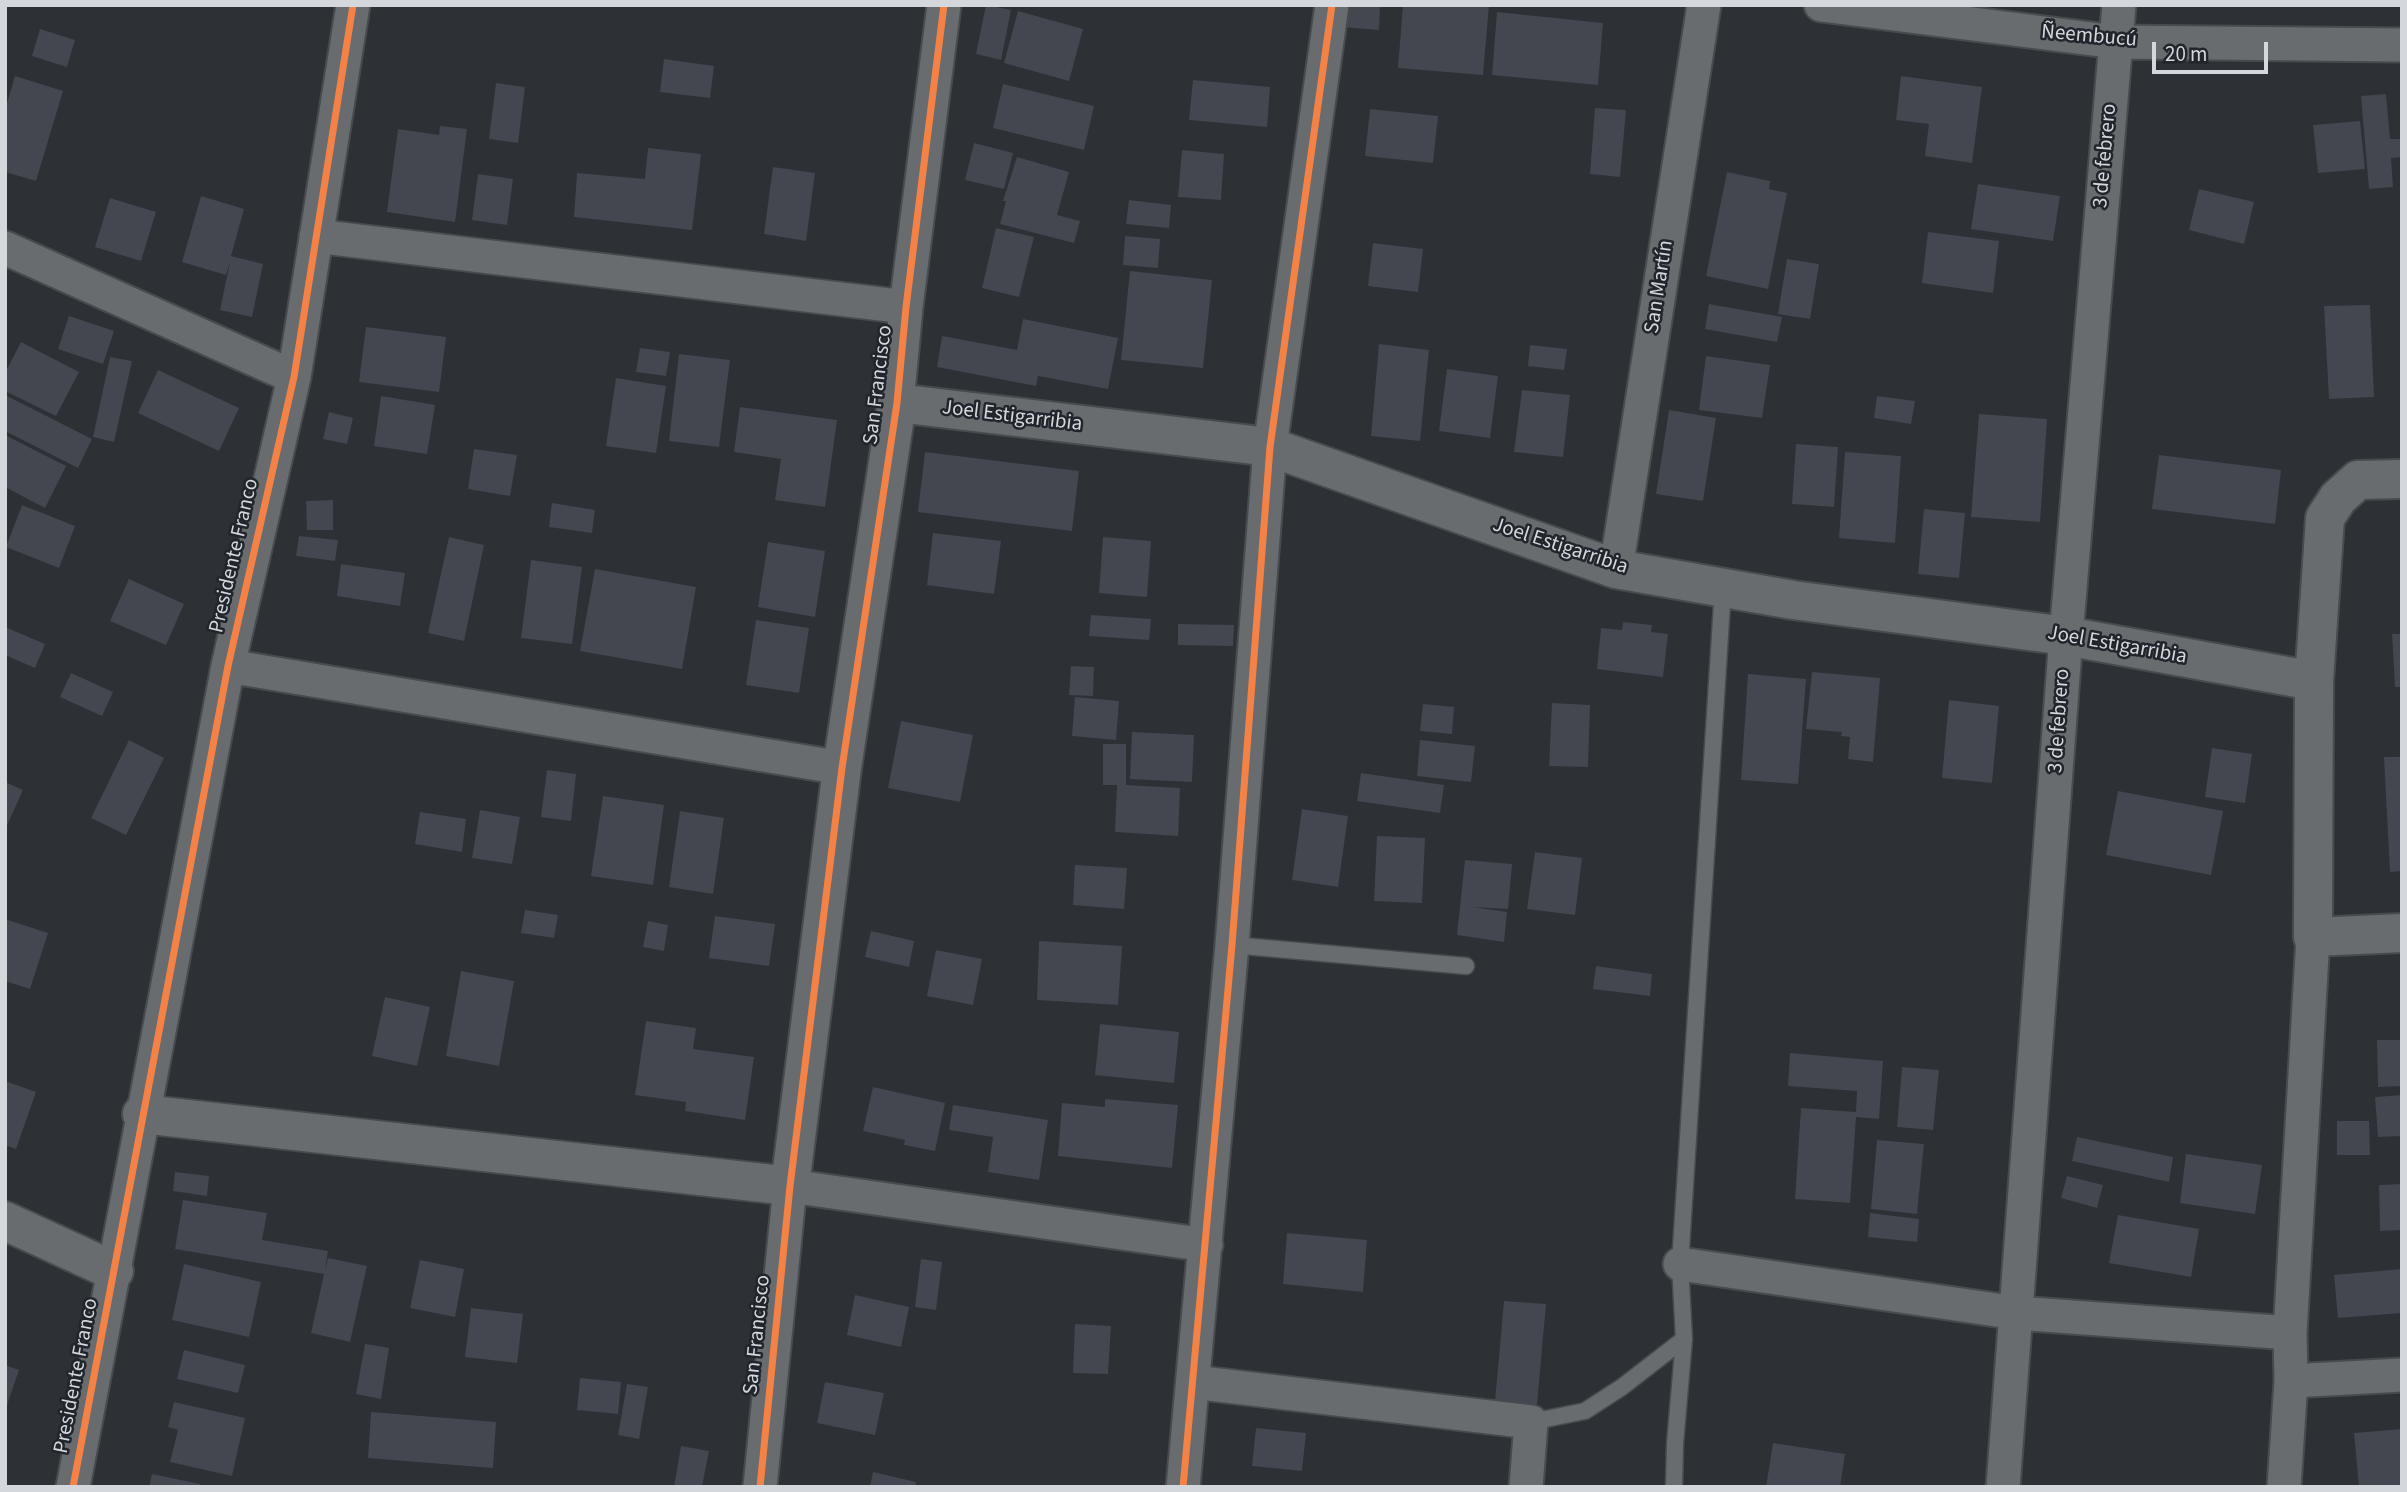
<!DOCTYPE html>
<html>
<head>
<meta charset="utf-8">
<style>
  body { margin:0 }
  #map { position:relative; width:2407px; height:1492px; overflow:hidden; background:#2d3034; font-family:"Source Sans 3",sans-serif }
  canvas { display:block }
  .frame { position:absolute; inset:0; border:7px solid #d4d7dc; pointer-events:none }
  .scale { position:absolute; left:2152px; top:42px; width:116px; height:32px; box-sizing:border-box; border:4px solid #d4d7dc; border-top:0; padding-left:9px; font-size:21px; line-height:24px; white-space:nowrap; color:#d4d7dc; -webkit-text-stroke:5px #21262d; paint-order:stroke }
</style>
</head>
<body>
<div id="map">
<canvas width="2407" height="1492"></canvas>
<div class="frame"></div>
<div class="scale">20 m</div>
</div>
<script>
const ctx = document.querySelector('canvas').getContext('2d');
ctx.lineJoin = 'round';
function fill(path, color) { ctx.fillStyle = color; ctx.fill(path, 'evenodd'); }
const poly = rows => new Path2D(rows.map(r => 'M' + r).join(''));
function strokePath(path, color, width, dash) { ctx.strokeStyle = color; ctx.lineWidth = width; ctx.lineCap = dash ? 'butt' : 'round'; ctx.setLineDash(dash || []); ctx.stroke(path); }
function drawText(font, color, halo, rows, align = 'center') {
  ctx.font = font + ' "Source Sans 3",sans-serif'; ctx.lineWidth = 5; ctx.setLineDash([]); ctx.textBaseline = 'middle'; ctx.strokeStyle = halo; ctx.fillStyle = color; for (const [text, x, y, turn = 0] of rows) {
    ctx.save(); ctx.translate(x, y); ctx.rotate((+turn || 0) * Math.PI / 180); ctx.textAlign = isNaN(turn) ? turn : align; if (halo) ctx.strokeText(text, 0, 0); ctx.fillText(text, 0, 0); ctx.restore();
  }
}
fill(poly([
  [986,5,1011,10,1001,60,976,54],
  [1342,5,1380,5,1379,30,1341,27],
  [1403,5,1489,5,1483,75,1398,68],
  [1018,11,1083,29,1069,81,1004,63],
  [1497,12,1603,23,1598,85,1492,75],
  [40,29,75,40,67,67,32,56],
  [664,59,714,66,710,98,660,92],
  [15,76,63,91,36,181,5,172,5,110],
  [1901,76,1982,87,1972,163,1925,156,1929,124,1896,120],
  [1193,80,1270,87,1267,127,1189,120],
  [496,83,525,87,518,143,489,139],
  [1003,84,1094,106,1084,150,993,128],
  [2386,94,2390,139,2402,139,2402,157,2391,158,2393,187,2369,189,2361,96],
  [1595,108,1626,110,1620,177,1590,174],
  [1370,109,1438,116,1433,163,1365,156],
  [2360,121,2365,169,2318,173,2313,125],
  [440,126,467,129,455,222,387,212,398,129,439,135],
  [974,143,1013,153,1004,189,965,180],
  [648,148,701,154,692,230,574,217,577,173,645,179],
  [1182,150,1224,154,1221,200,1178,197],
  [1017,157,1069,172,1057,215,1080,221,1074,243,1000,224,1006,201,1003,201],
  [773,167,815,173,806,241,764,234],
  [1727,172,1770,181,1769,189,1787,193,1768,289,1706,276],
  [478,174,513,179,507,225,472,220],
  [1978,184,2060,196,2053,241,1971,229],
  [2199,189,2254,202,2244,244,2189,230],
  [201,196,244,209,231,256,263,264,252,317,220,310,230,262,226,275,182,262],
  [110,198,156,212,141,261,95,247],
  [1129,200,1171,205,1169,228,1126,224],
  [996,228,1034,237,1019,297,982,288],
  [1928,232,1999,241,1993,293,1922,283],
  [1125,236,1160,239,1158,268,1123,265],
  [1373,243,1423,249,1418,292,1368,286],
  [1787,259,1819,264,1810,319,1778,314],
  [1130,271,1212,280,1203,368,1121,360],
  [1709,304,1782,317,1777,342,1705,329],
  [2370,305,2374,397,2329,399,2324,306],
  [69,316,114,331,103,364,58,349],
  [1023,319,1118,338,1108,389,1038,376,1036,386,937,367,942,336,1017,350],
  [366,327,446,337,439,392,359,382],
  [21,342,79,372,56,416,5,391,5,373],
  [1379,344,1429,350,1420,441,1371,436],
  [1530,345,1567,349,1564,370,1528,366],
  [640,348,670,352,666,376,636,372],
  [679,354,730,360,719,447,669,441],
  [1706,356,1770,365,1762,418,1699,410],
  [110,357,132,361,114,442,93,437],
  [1447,369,1498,376,1490,438,1439,431],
  [158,370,239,408,219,451,138,413],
  [616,378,666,386,656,453,606,446],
  [1522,390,1570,395,1563,457,1514,452],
  [5,395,92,439,78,468,5,431],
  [381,396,435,405,427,454,374,446],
  [1877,396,1915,401,1911,424,1874,418],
  [740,407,837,420,825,507,775,500,781,459,734,452],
  [1669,410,1716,418,1703,501,1656,494],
  [329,412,353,418,347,444,323,439],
  [1979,414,2047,419,2040,522,1971,517],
  [5,435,66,466,45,508,5,487],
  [1796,444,1838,447,1834,507,1792,504],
  [474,449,517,455,510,496,468,489],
  [925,452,1079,471,1072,531,918,512],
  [1845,452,1901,456,1895,543,1839,538],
  [2159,455,2281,470,2275,524,2152,509],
  [333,500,333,530,307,530,306,501],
  [552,503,595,510,592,533,549,527],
  [22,505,75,526,59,568,6,547],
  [1924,509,1965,513,1959,578,1918,574],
  [933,533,1001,541,994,594,927,585],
  [299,536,338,540,335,561,296,556],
  [449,537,484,545,464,641,428,633],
  [1103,537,1151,541,1147,597,1099,593],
  [768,542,825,551,815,617,758,607],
  [531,560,582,567,572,644,521,638],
  [341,564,405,573,400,606,337,596],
  [595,569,696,587,682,669,580,651],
  [129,579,184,604,166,645,110,621],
  [1091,615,1151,619,1149,640,1089,636],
  [756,620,809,628,799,693,746,685],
  [1623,622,1652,625,1651,632,1668,634,1663,677,1597,669,1601,628,1622,630],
  [1178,624,1234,625,1233,646,1178,645],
  [5,627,45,644,35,668,5,655],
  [2392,634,2402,634,2402,687,2395,687],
  [1071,666,1094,667,1093,696,1069,695],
  [1812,672,1880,678,1873,762,1848,759,1850,737,1841,736,1842,732,1806,729],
  [71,673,113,692,102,716,60,697],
  [1748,674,1806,679,1798,784,1741,780],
  [1075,697,1119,701,1116,740,1072,736],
  [1949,700,1999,706,1992,783,1942,778],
  [1552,703,1590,705,1588,767,1549,766],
  [1423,704,1454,707,1452,734,1420,731],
  [901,721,973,735,960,802,888,788],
  [1132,732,1194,735,1192,782,1130,779],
  [129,740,164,758,126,835,91,818],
  [1420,740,1475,746,1471,782,1417,776],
  [1103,744,1126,744,1126,785,1180,788,1178,836,1115,832,1117,785,1103,785],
  [2212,748,2252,754,2245,803,2205,797],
  [2384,757,2402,757,2402,871,2390,872],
  [547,770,576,774,571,821,541,817],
  [1361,773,1444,785,1440,813,1357,801],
  [5,782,23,790,5,830],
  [2118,791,2223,811,2211,875,2106,855],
  [603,796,664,805,653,885,591,876],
  [1302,809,1348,816,1338,887,1292,880],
  [480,810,520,817,512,864,472,858],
  [680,811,724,818,713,894,669,887],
  [420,812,466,819,462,852,415,844],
  [1377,836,1425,838,1422,903,1374,901],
  [1535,852,1582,858,1575,915,1527,909],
  [1465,860,1512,864,1508,909,1473,907,1507,912,1504,942,1457,935],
  [1075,865,1127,868,1124,909,1073,905],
  [525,910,558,915,554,938,521,933],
  [715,916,775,924,769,966,709,958],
  [5,919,48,933,30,989,5,981],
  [648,921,668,925,664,951,643,947],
  [871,931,914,941,909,967,865,957],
  [1039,941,1122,946,1118,1005,1037,1000],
  [936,950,982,959,973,1005,927,996],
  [1596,966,1652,974,1650,996,1593,989],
  [461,971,514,981,499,1066,446,1056],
  [385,997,430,1007,417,1066,372,1056],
  [646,1021,696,1028,693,1049,754,1057,745,1120,685,1111,686,1102,635,1095],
  [1100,1024,1179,1032,1174,1083,1095,1075],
  [2377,1040,2402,1040,2402,1086,2378,1087],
  [1790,1053,1883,1061,1879,1119,1856,1117,1850,1203,1795,1199,1801,1108,1856,1112,1857,1091,1788,1086],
  [1902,1067,1939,1070,1933,1130,1897,1127],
  [5,1081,36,1092,16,1149,5,1145],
  [873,1087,945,1103,935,1151,904,1145,905,1140,863,1131],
  [2402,1095,2402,1136,2378,1137,2375,1097],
  [1105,1099,1178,1105,1172,1168,1058,1156,1062,1103,1105,1107],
  [953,1105,1048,1120,1039,1180,988,1172,993,1137,949,1130],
  [2337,1121,2369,1121,2370,1155,2337,1155],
  [2077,1137,2173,1157,2169,1182,2072,1161],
  [1877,1140,1924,1144,1917,1214,1871,1209],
  [2186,1154,2262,1165,2255,1214,2180,1203],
  [175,1172,209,1176,207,1196,173,1191],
  [2067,1176,2103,1185,2097,1208,2061,1198],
  [2402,1184,2402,1230,2380,1231,2379,1185],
  [183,1200,267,1213,262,1240,328,1251,325,1270,328,1258,367,1266,350,1342,311,1333,324,1274,175,1249],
  [1870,1213,1919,1219,1917,1242,1868,1237],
  [2118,1215,2199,1229,2191,1277,2109,1263],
  [1287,1233,1367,1240,1363,1292,1283,1284],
  [921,1259,942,1262,936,1310,915,1307],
  [420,1260,464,1269,455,1317,410,1308],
  [184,1264,261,1282,249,1337,172,1320],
  [2402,1269,2402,1313,2338,1318,2334,1275],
  [855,1295,909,1307,901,1347,847,1335],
  [1504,1301,1546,1304,1537,1405,1495,1401],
  [471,1308,523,1314,517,1363,465,1357],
  [1075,1324,1111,1326,1108,1374,1073,1373],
  [365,1344,389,1348,381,1399,356,1394],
  [184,1350,245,1365,238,1393,177,1379],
  [5,1365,19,1370,6,1408,5,1408],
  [580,1378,621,1382,618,1414,577,1410],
  [825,1382,884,1393,875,1435,817,1423],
  [627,1384,648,1387,639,1439,618,1435],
  [174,1402,245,1418,232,1476,170,1462,178,1430,168,1427],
  [371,1412,496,1422,493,1468,368,1458],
  [1256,1428,1306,1433,1302,1471,1252,1466],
  [2402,1429,2402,1487,2359,1487,2354,1433],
  [1773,1443,1845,1454,1840,1487,1766,1487],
  [681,1446,709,1451,702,1487,674,1487],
  [873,1472,916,1482,915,1487,870,1487],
  [152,1474,200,1484,200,1487,149,1487]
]), '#444650');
const service = poly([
  [1232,945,1466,966],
  [1531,1422,1585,1411,1622,1387,1684,1339],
  [1674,1487,1675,1444,1684,1339,1680,1264,1723,588]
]);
const minor = poly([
  [1821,5,2116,42,2402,45],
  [316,236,906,307],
  [5,248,294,377],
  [897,403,906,307,944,5],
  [1616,569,1704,5],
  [228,666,842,768],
  [1680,1264,2017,1313,2290,1333],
  [2291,1381,2402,1375],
  [1193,1382,1531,1422,1526,1487],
  [73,1487,228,666,294,377,353,5],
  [760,1487,790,1186,1206,1245],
  [1183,1487,1232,945,1270,447,1332,5],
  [2003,1487,2066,636,2119,5],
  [2284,1487,2291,1381,2290,1333,2313,937]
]);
const tertiary = poly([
  [2402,479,2358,480,2338,498,2325,518,2314,681,2313,937,2402,933],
  [142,1114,790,1186,842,768,897,403,1270,447,1616,569,1793,600,2066,636,2314,681],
  [5,1221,114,1271]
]);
strokePath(service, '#484b4e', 19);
strokePath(minor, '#484b4e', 37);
strokePath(tertiary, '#484b4e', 42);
strokePath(service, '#696c6e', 16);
strokePath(minor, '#696c6e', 33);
strokePath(tertiary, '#696c6e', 38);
strokePath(poly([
  [73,1487,228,666,294,377,353,5],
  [760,1487,790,1186,842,768,897,403,906,307,944,5],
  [1183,1487,1232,945,1270,447,1332,5]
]), '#f48246', 7);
drawText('21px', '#d4d7dc', '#21262d', [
  ["Ñeembucú",2089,37,5],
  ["3 de febrero",2106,156,-85],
  ["San Martín",1660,287,-81],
  ["San Francisco",879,385,-83],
  ["Joel Estigarribia",1012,417,7],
  ["Joel Estigarribia",1560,547,18],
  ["Presidente Franco",235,556,-77],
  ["Joel Estigarribia",2117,646,10],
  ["3 de febrero",2060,721,-86],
  ["San Francisco",758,1335,-84],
  ["Presidente Franco",77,1376,-79]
]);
</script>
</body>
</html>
